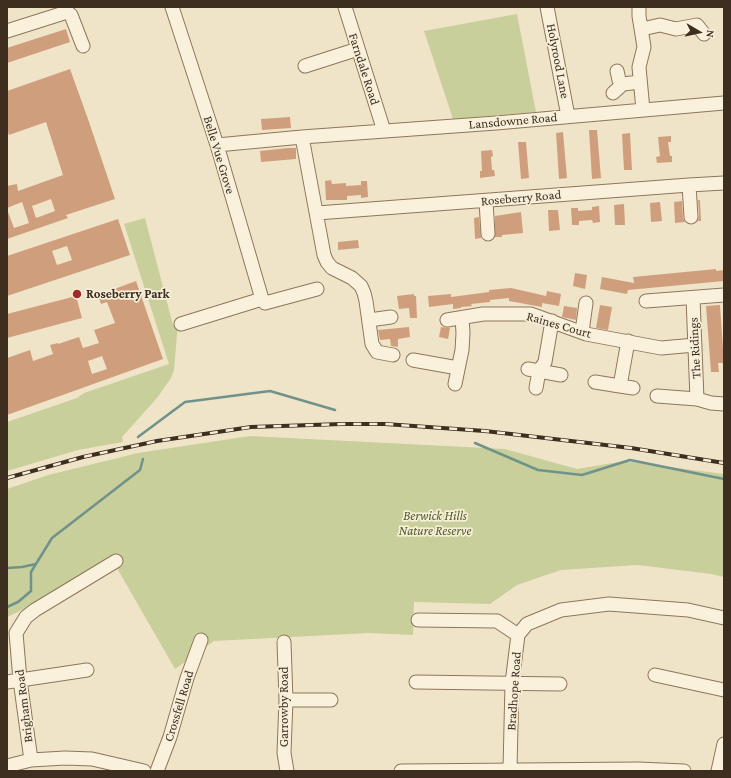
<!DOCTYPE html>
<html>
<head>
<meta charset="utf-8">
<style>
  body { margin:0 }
  #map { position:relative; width:731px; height:778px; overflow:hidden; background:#f0e4c8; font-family:"Crimson Pro",serif }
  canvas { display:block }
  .frame { position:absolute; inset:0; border:8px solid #3d2e20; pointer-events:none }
  .north { position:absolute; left:679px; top:12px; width:40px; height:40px; -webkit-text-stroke:3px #f7eed8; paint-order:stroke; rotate:99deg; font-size:11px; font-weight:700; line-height:16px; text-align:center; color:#3d2e20 }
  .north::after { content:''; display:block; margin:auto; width:14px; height:18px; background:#3d2e20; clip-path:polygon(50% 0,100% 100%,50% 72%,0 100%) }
</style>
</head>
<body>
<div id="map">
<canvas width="731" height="778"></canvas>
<div class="frame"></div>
<div class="north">N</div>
</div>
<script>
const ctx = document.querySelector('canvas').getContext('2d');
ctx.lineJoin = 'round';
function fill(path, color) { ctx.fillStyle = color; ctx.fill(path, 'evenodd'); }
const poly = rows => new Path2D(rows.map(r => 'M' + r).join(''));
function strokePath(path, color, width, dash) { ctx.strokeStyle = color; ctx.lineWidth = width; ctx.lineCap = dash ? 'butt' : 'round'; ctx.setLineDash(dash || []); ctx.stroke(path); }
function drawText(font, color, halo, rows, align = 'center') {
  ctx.font = font + ' "Crimson Pro",serif'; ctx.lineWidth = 3.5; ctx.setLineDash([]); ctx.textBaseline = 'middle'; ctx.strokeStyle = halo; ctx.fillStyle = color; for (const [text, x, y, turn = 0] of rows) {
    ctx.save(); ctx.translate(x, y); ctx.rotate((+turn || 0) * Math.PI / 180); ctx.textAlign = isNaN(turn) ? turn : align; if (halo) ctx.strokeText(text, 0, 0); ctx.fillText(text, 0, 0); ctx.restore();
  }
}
fill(poly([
  [517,14,536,112,453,119,424,31],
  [145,218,173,325,178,323,174,370,171,378,157,398,122,437,123,442,78,450,7,471,7,422,77,398,84,393,169,364,124,224],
  [250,436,505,449,577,469,624,461,724,474,724,577,711,574,638,565,561,570,517,585,490,604,414,602,413,635,369,633,214,641,175,669,110,556,35,604,7,617,7,489,48,475,138,453]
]), '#c9cf9b');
strokePath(poly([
  [138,437,185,402,270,391,335,410],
  [475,443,538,470,582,475,630,460,724,479],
  [7,568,22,567,36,564],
  [7,607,18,602,31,591,31,572,52,538,140,470,143,459]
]), '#6f938a', 2.5);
fill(poly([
  [66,29,70,42,7,63,7,48],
  [70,69,88,119,115,199,66,215,68,218,7,239,7,212,8,212,14,228,29,223,22,202,7,208,7,186,17,184,18,191,63,175,46,122,9,135,7,129,7,91],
  [51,199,55,211,36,218,32,206],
  [290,117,291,128,262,130,261,119],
  [589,130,597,130,601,178,592,179],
  [563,132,567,178,559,179,556,133],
  [630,133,632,170,624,170,622,134],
  [671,136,671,142,668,142,670,156,672,156,672,162,657,163,656,157,660,156,658,137],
  [518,142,526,142,529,178,521,179],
  [288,148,296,148,296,159,261,162,260,151],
  [492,150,493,156,491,157,492,170,494,170,495,176,480,178,480,171,482,171,481,151],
  [331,180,332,184,346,183,346,186,361,185,361,181,367,181,368,197,361,198,361,195,347,196,347,200,326,200,325,181],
  [698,200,700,200,701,221,698,221,699,216],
  [682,201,683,218,685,222,675,223,674,202],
  [660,202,662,221,651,222,650,203],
  [624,204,625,225,615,225,614,205],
  [599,206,600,222,593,223,592,220,579,221,579,225,572,225,571,208,578,208,578,211,592,210,592,207],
  [548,210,558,210,560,230,549,231],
  [521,212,523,233,502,235,502,237,495,237,495,216],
  [479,217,481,238,475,239,474,218],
  [118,219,130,255,7,296,7,256],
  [67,246,72,260,57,265,52,251],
  [358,240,359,248,338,250,338,242],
  [716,269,716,271,724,270,724,281,628,290,627,294,600,289,602,277,634,283,633,277],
  [575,273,587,275,585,289,573,286],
  [136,281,163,359,7,415,7,358,30,350,33,361,53,354,50,345,58,343,58,344,79,337,83,348,99,343,94,330,115,323,107,302,101,304,98,295],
  [102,356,107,369,92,374,88,361],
  [511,288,546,296,547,291,561,294,559,306,542,303,542,307,509,301,509,298,490,300,490,302,471,304,472,306,461,307,461,308,453,309,453,304,429,307,428,296,451,294,451,297,489,292,489,290],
  [414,294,414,296,416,296,417,318,410,318,409,308,399,309,397,296],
  [76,296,82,318,7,338,7,314],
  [600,305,612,307,608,330,596,328],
  [720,305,724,363,718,363,719,372,711,372,706,306],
  [564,306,577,308,576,320,562,317],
  [409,327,410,337,398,339,398,347,391,346,390,339,380,340,378,330],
  [441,327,450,328,448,339,439,337]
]), '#cf9f7d');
const minor = poly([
  [172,7,217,145,262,299,265,303,317,289],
  [345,7,384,131],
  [547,7,568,116],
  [639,7,639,16,644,47,639,67,643,110],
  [642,29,660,25,676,29,697,25,704,34],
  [7,31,67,12,71,15,83,46],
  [305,66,358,49],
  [617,71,619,80,623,84],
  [613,93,623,84,640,82],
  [302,137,324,255,327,262,332,268,352,278,361,286,364,293,366,301,372,344,377,352,393,355],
  [217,145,302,137,496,123,724,103],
  [689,185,691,217],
  [486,201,488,234],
  [317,213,689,185,724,183],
  [693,298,697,399],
  [646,301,724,295],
  [369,320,391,317],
  [447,320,483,314,531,314,586,334,661,348,695,345],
  [181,324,262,299],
  [582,332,586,303],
  [628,341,620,386,633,388],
  [413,360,458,368],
  [528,369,561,375],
  [595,382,620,386],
  [455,384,462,350,463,333,462,318],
  [536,388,539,371,545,362,552,321],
  [657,396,697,399,711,403,724,404],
  [418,620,497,621,518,635],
  [284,642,286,700,284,753,287,771],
  [655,675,724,690],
  [7,682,87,670],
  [416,682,560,684],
  [286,700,331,700],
  [31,760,20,680,16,633,26,617,35,610,116,561],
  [7,766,31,760,65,758,92,759,144,771],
  [510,769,512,683,518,635,527,624,561,610,609,604,688,610,724,618],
  [157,771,170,737,187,678,201,640],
  [401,771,638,769,684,771],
  [718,771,724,744]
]);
strokePath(minor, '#8d765c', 15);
strokePath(minor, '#faf1dc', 13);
const rail = poly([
  [7,478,83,457,157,441,251,427,342,424,385,424,485,431,631,448,724,463]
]);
strokePath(rail, '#3d2e20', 4);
strokePath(rail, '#f7eed8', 2.5, [8]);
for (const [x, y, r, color] of [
  [77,294,5,"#9e2a2b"]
]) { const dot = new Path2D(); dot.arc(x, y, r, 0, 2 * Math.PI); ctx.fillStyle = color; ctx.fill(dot); strokePath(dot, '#f7eed8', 1.5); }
drawText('13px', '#3d2e20', '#f7eed8', [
  ["Holyrood Lane",558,61,79],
  ["Farndale Road",364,69,72],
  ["Lansdowne Road",513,121,-5],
  ["Belle Vue Grove",219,155,73],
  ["Roseberry Road",521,198,-5],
  ["Raines Court",559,325,16],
  ["The Ridings",695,348,-93],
  ["Bradhope Road",514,691,-86],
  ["Brigham Road",24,706,-97],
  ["Crossfell Road",179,706,-73],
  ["Garrowby Road",284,707,-90]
]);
drawText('bold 13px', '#3d2e20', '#f7eed8', [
  ["Roseberry Park",86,294]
], 'left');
drawText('italic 13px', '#4d5a26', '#f7eed8', [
  ["Berwick Hills",435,516],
  ["Nature Reserve",435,531]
]);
</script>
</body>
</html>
